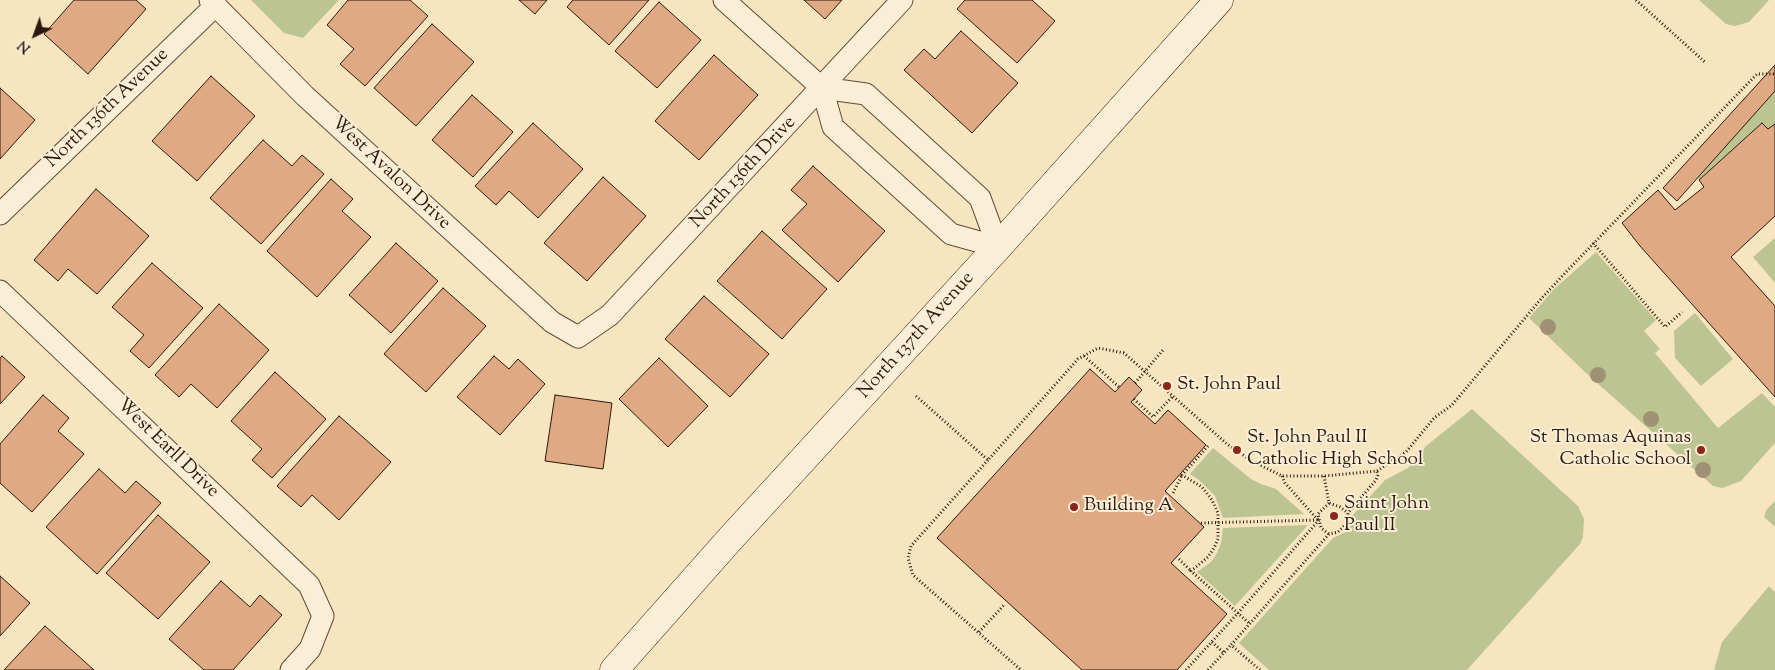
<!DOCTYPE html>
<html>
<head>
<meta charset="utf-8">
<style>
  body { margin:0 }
  #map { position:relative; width:1775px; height:670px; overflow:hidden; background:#f7e5c0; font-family:"Sorts Mill Goudy",serif }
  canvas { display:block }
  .north { position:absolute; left:10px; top:10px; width:50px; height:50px; -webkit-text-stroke:4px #faeed6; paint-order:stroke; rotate:222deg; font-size:14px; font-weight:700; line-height:20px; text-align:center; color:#2d190d }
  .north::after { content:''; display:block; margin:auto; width:18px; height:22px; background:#2d190d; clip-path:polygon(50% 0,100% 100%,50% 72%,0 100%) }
</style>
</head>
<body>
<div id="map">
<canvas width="1775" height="670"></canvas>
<div class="north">N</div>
</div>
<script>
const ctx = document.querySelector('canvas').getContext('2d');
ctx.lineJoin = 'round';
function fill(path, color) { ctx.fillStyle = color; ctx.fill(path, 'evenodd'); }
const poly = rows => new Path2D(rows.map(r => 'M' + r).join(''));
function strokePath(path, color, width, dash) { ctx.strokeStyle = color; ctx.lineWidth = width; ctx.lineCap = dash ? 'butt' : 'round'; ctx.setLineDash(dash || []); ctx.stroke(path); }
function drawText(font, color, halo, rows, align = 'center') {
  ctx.font = font + ' "Sorts Mill Goudy",serif'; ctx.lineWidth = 4; ctx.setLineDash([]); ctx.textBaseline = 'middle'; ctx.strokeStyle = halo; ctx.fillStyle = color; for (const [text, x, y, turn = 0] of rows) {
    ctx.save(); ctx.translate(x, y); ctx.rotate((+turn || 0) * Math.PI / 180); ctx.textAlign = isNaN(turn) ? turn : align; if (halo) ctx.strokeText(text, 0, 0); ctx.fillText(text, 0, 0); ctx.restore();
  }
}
fill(poly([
  [251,0,339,0,303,38,284,33],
  [1699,0,1769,0,1749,22,1735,26,1726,24],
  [1775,91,1775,124,1768,129,1762,123,1699,180,1697,176],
  [1775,238,1775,283,1753,257],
  [1596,252,1656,320,1644,331,1660,349,1655,353,1718,428,1762,393,1775,407,1775,443,1741,481,1722,488,1713,486,1587,374,1529,318,1554,289],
  [1695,313,1733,359,1701,386,1675,358,1674,331],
  [1472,409,1578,506,1584,519,1583,537,1580,544,1467,670,1269,670,1239,643,1333,538,1346,532,1352,516,1385,480,1408,468,1426,446],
  [1213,448,1251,479,1261,484,1276,489,1304,514,1223,518,1215,496,1199,480,1190,474],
  [1775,501,1775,527,1764,517,1767,509],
  [1308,525,1235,606,1197,572,1211,562,1217,553,1221,543,1223,528],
  [1769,586,1775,592,1775,670,1714,670,1722,642]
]), '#bcc592');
const building = poly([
  [74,0,136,0,146,9,88,74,44,34,74,0],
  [348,0,410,0,428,16,365,86,340,64,354,49,327,25,348,0],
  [519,0,547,0,535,14,519,0],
  [573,0,649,0,609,45,567,7,573,0],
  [804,0,842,0,825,19,804,0],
  [965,0,1032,0,1055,21,1017,63,957,9,965,0],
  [659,2,701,40,657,88,615,51,659,2],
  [432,24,474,62,416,126,374,88,432,24],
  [961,31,1018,83,972,133,904,70,924,49,935,59,961,31],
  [714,55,758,95,699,160,655,121,714,55],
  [1775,65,1775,91,1677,201,1663,188,1775,65],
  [211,76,255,116,197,181,152,141,211,76],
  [0,88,35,120,0,159,0,88],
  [472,95,513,132,473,177,432,140,472,95],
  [533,123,583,169,538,218,509,191,496,205,475,186,533,123],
  [1762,123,1768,129,1775,124,1775,216,1731,257,1775,306,1775,397,1640,246,1622,223,1658,190,1675,210,1704,187,1699,180,1762,123],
  [263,140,292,166,302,155,324,174,261,244,210,198,263,140],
  [813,166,885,231,838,282,782,230,807,204,791,190,813,166],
  [603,177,646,216,587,281,544,243,603,177],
  [331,179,353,199,342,211,371,237,317,297,267,251,331,179],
  [96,189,149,236,97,294,68,269,58,281,34,260,96,189],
  [762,231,827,289,782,339,717,281,762,231],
  [396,243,438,281,391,333,349,295,396,243],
  [152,263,203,308,149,368,130,351,144,335,112,307,152,263],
  [443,288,486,326,426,392,384,354,443,288],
  [704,296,769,354,730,397,665,339,704,296],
  [219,304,269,350,217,408,191,384,179,397,155,375,219,304],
  [2,356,25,377,0,404,0,358,2,356],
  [494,356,509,369,518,359,545,384,500,435,457,397,494,356],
  [659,358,708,406,668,447,619,399,659,358],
  [1090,369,1115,392,1129,377,1142,390,1131,402,1155,424,1168,410,1206,445,1165,491,1204,527,1171,563,1227,614,1177,670,1082,670,937,538,1090,369],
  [275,372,326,419,272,478,252,460,262,449,231,421,275,372],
  [43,395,69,418,58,431,84,454,32,512,0,483,0,444,43,395],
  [555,395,612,403,603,469,545,461,555,395],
  [339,416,391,462,339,520,312,495,301,507,277,486,339,416],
  [99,469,125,493,136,481,161,503,97,574,46,527,99,469],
  [158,515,210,562,158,619,106,573,158,515],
  [0,576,30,603,0,636,0,576],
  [221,581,250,607,260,595,282,615,233,670,204,670,169,639,221,581],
  [45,626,94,670,4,670,45,626]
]);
fill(building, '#dea983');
strokePath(building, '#2d190d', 1);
const street = poly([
  [210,0,305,96,552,322,578,337,610,315,902,0],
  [724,0,822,88,833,127,951,234,998,247],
  [822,88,866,94,980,198,998,247],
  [0,214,216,5],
  [0,291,309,585,323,616,310,649,291,670]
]);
const secondary = poly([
  [614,670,731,538,998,247,1219,0]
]);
strokePath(street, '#604c3a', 23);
strokePath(secondary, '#2d190d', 29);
strokePath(poly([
  [1636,0,1706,63],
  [1593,243,1665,327,1682,312],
  [1084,356,1119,387],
  [1135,383,1163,350],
  [916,396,988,460,1078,359,1098,348,1124,353,1227,444,1252,461,1282,476,1324,476,1377,471,1406,452,1434,418,1452,405,1541,299,1567,271,1757,74,1775,74],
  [1134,399,1153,417,1173,396],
  [1208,446,1182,475,1202,487,1212,500,1218,513,1218,539,1214,548,1208,557,1191,571,1250,624],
  [988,460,911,546,908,558,913,575,1021,670],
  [1282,476,1285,483,1318,520],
  [1324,476,1329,503,1340,507,1348,513],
  [1173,493,1182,475],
  [1329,503,1318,514,1321,528,1329,534],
  [1201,523,1318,520],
  [1179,559,1191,571],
  [979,632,1005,604],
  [1212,642,1224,653],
  [1186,670,1238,613,1319,520],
  [1208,670,1231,645],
  [1260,670,1231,645,1329,534,1338,532,1347,523,1348,513,1376,480,1378,475,1377,471]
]), '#2d190d', 3, [1, 2.5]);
strokePath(street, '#faeed6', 21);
strokePath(secondary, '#faeed6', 28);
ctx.fillStyle = '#a09174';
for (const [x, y] of [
  [1548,327],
  [1598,375],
  [1651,419],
  [1703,470]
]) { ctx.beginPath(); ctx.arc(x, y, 8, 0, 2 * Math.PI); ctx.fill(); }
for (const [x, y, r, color] of [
  [1167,386,5,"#8f2418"],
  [1237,450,5,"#8f2418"],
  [1701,450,5,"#8f2418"],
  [1074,507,5,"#8f2418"],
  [1334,516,5,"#8f2418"]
]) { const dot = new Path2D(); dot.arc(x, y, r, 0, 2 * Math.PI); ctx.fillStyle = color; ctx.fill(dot); strokePath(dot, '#faeed6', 2); }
drawText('19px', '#2d190d', '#faeed6', [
  ["North 136th Avenue",108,109,-44],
  ["North 136th Drive",744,173,-47],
  ["West Avalon Drive",390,174,43],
  ["North 137th Avenue",917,336,-48],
  ["West Earll Drive",167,449,44]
]);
drawText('19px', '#2d190d', '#faeed6', [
  ["St. John Paul",1177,386],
  ["St. John Paul II",1247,439],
  ["Catholic High School",1247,461],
  ["St Thomas Aquinas",1691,439,"right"],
  ["Catholic School",1691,461,"right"],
  ["Saint John",1344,505],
  ["Paul II",1344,527],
  ["Building A",1084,507]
], 'left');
</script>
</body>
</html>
